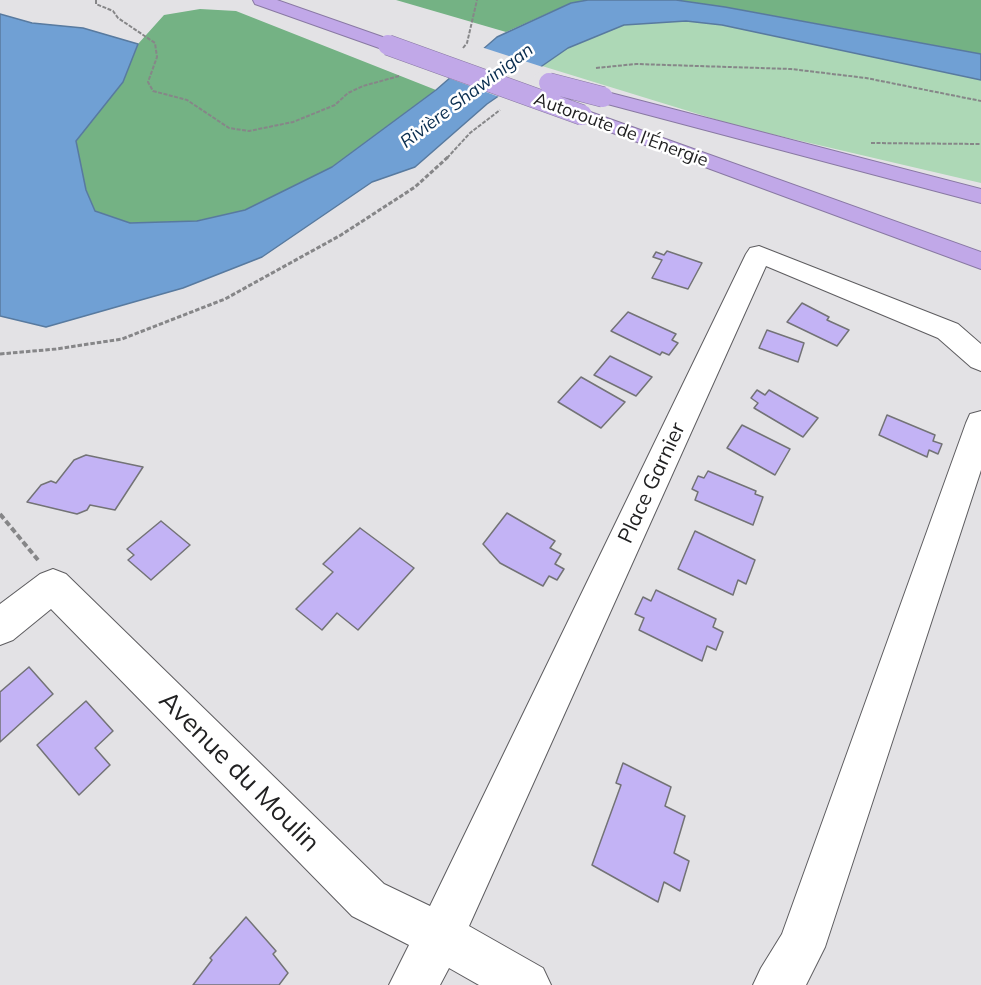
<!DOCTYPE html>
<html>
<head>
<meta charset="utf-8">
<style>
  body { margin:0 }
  canvas { display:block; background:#e3e2e5 }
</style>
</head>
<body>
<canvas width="981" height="985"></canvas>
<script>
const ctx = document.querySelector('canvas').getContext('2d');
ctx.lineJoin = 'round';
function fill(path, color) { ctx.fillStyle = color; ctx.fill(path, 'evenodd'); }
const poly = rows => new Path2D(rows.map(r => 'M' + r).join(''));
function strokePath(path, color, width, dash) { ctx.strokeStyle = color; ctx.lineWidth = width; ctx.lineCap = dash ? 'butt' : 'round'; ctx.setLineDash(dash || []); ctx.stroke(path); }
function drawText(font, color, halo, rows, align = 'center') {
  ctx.font = font + ' Mulish,sans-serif'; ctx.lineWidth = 5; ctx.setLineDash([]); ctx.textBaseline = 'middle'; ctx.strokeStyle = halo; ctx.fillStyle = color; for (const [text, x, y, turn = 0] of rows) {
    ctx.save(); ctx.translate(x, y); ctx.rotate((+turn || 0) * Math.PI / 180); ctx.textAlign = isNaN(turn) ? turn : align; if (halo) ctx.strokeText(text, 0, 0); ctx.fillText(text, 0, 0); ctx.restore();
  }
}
fill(poly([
  [686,21,722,25,789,39,981,80,981,183,737,126,542,66,568,48,624,25]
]), '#add8b6');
fill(poly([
  [396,0,588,0,571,3,506,32],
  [676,0,981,0,981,54,725,7],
  [200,9,236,11,436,90,332,167,245,210,197,221,130,223,95,211,86,190,76,141,123,82,138,44,164,15]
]), '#74b284');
const water = poly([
  [588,0,676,0,725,7,981,54,981,80,722,25,686,21,624,25,568,48,487,104,415,167,372,182,262,257,183,288,46,327,0,316,0,14,32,23,83,28,138,44,123,82,76,141,86,190,95,211,130,223,197,221,245,210,332,167,436,90,497,37,571,3,588,0]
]);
fill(water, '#70a0d4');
strokePath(water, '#587a9f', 1.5);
fill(poly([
  [481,47,546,68,502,98,446,77]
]), '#e3e2e5');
const building = poly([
  [667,251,702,263,688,289,652,278,662,260,653,257,656,252,664,255,667,251],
  [802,303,829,317,827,320,849,330,837,346,787,322,802,303],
  [628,312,676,334,672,340,678,343,669,355,662,352,660,355,611,331,628,312],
  [767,330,804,343,798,362,759,348,767,330],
  [610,356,652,377,636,396,594,375,610,356],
  [581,377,625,402,601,428,558,402,581,377],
  [757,390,765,395,769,390,818,418,803,437,754,408,758,403,751,398,757,390],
  [887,415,935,435,933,441,942,444,938,454,929,450,927,457,879,435,887,415],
  [742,425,790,449,775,475,727,448,742,425],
  [86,455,143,467,115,510,90,505,87,510,77,514,27,502,41,485,51,481,56,483,74,460,86,455],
  [708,471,756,491,755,494,763,497,753,525,695,500,698,492,692,489,698,476,704,478,708,471],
  [507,513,555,541,550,548,561,554,555,564,564,569,557,580,549,576,543,586,500,563,483,544,507,513],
  [161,521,190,545,151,580,128,560,134,555,127,549,161,521],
  [360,528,414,568,358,630,337,613,322,630,296,609,333,572,323,564,360,528],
  [695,531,755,560,746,584,738,580,733,595,678,569,695,531],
  [656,590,716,619,713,627,723,632,716,650,707,646,702,661,639,630,644,618,635,614,643,597,651,601,656,590],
  [29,667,53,694,0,742,0,692,29,667],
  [86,701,113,731,95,748,110,765,79,795,37,745,86,701],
  [623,763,671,787,665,806,685,816,674,853,689,861,680,891,664,882,658,902,592,865,621,785,616,783,623,763],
  [246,917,276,951,273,954,288,973,279,985,193,985,212,960,210,958,246,917]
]);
fill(building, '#c3b3f5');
strokePath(building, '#737376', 1.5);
const minor = poly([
  [759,246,958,324,981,344,981,371,971,367,938,338,766,266,469,926,543,968,551,985,479,985,449,968,440,985,389,985,409,945,352,916,51,609,13,640,0,645,0,604,40,574,53,569,66,574,384,884,430,906,746,254,750,248,759,246],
  [981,411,981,470,825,947,806,985,753,985,761,968,782,934,966,423,970,414,981,411]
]);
const highway = poly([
  [253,0,277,0,394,41,397,45,394,49,382,49,255,4,253,0],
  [603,91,981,189,981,203,596,101,593,97,596,93,603,91],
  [582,109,981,252,981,269,575,119,572,115,575,111,582,109]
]);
strokePath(minor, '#5e5d60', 2);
strokePath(highway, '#8979a3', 2);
strokePath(poly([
  [96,0,96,4,113,11,118,18,155,43,157,57,148,82,153,91,187,100,229,128,249,131,293,122,335,105,348,93,363,86,399,76],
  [463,48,467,43,477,0],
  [596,68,636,64,791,69,866,78,981,101],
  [871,143,981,144],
  [447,158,470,133,500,110]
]), '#868688', 2, [4, 1.5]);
strokePath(poly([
  [0,354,56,349,122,339,225,299,341,235,415,187,448,157]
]), '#868688', 3, [4.5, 2]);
strokePath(poly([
  [0,514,38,560]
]), '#868688', 4, [6, 3]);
fill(minor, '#fff');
fill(highway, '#c1a8e8');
const highwayBridge = poly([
  [388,45,582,115],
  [549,83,603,97]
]);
strokePath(highwayBridge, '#8979a3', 21, []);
strokePath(highwayBridge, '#c1a8e8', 20);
drawText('italic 18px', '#092d4f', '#fff', [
  ["Rivière Shawinigan",467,96,-37]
]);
drawText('18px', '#212122', '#fff', [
  ["Autoroute de l'Énergie",621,130,20]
]);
drawText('21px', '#212122', '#fff', [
  ["Place Garnier",652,483,-65]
]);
drawText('26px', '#212122', '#fff', [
  ["Avenue du Moulin",239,772,45]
]);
</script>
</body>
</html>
